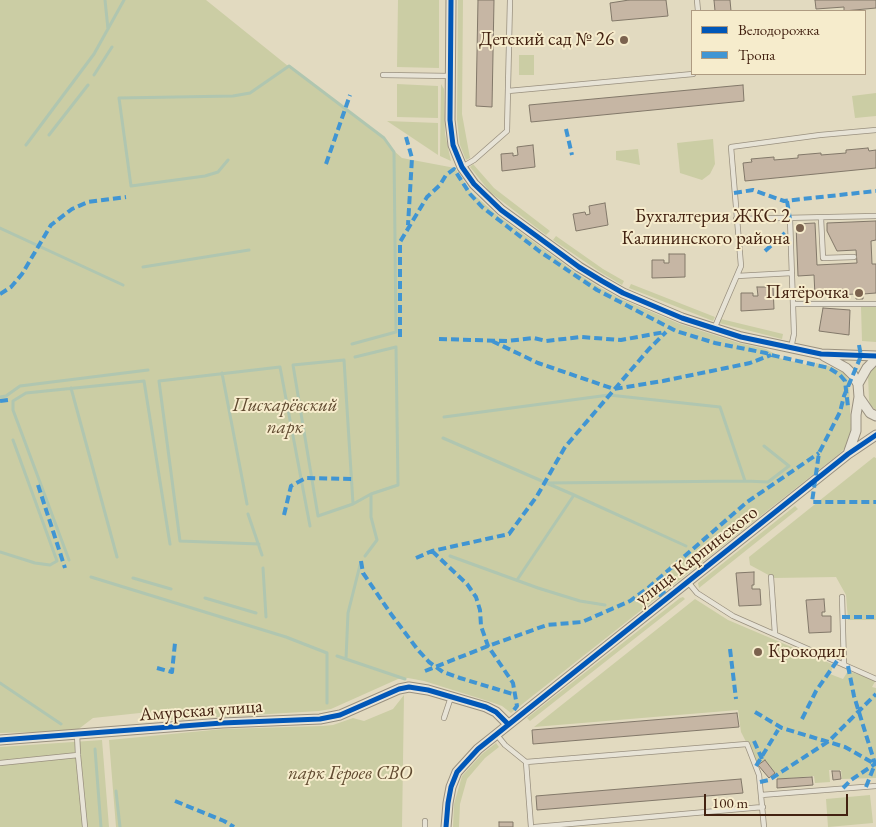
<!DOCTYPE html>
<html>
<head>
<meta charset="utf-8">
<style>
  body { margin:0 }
  #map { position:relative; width:876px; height:827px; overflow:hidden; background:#e2dac0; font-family:"EB Garamond",serif }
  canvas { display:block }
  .legend { position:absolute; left:691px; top:10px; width:175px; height:65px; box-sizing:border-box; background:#f6eccc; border:1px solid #ae9b81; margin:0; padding:6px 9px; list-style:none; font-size:15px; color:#432211 }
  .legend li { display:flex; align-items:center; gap:10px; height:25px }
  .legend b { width:25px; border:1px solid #ae9b81 }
  .scale { position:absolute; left:704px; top:794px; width:144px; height:22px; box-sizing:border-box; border:2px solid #432211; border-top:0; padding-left:6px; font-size:15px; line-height:18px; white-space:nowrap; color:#432211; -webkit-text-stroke:4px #f6eccc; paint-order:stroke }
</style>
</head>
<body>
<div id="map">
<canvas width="876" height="827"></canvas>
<ul class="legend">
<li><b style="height:6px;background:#0057b8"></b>Велодорожка</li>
<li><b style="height:6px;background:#4095d3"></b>Тропа</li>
</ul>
<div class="scale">100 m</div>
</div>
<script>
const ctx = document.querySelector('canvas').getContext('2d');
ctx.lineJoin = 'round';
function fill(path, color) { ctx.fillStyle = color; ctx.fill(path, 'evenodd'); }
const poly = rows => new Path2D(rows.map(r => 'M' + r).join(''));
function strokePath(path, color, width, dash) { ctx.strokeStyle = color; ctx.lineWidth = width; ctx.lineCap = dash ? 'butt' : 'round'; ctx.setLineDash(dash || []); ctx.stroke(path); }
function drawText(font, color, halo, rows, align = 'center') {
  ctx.font = font + ' "EB Garamond",serif'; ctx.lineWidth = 4; ctx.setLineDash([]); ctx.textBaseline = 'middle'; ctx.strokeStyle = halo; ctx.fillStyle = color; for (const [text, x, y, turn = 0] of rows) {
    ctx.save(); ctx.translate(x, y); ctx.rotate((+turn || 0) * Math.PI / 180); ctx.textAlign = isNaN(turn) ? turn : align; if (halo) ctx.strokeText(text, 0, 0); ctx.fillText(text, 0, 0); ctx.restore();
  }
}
fill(poly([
  [0,0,206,0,288,66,384,138,394,151,402,158,455,168,471,192,497,215,575,272,599,287,621,299,680,324,739,343,766,349,775,354,775,357,815,367,816,363,829,366,844,373,849,381,851,430,846,447,839,454,511,713,502,706,491,702,424,681,408,678,398,679,331,709,319,711,170,720,149,712,93,718,76,731,0,733],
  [398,0,439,0,439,68,397,67],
  [458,0,463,0,462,114,470,158,466,160,460,145,457,120],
  [519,55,534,55,534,75,519,75],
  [397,84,438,86,438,118,397,117],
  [441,84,444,89,445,134,451,161,440,156],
  [876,93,876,116,855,118,852,96],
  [387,121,438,123,438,155],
  [713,139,715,164,710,174,702,180,680,173,677,143],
  [638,149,640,165,616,160,616,151],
  [473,164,494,188,550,231,546,235,490,192,470,167],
  [556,236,603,269,624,281,622,285,600,272,553,240],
  [631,284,715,317,713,321,629,288],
  [861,307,876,307,876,342,862,341],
  [721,319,783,334,782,339,719,323],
  [876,364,876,410,870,405,869,400,868,375,869,372],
  [874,457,876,458,876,620,848,620,846,595,836,577,774,578,750,565,749,557],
  [795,506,798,509,699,588,698,583],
  [683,597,685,599,530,721,527,718,680,598],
  [695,599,728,620,834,665,830,674,843,679,848,671,876,680,872,687,876,688,876,778,842,779,841,770,829,770,830,782,815,783,814,776,777,779,776,774,765,760,758,765,741,732,738,710,534,727],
  [404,695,402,827,116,827,109,740,223,729,322,726,333,725,353,718,364,721,393,709],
  [102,740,109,827,0,827,0,747],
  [496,743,499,747,485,758,467,779,460,804,459,827,453,827,454,804,462,776,482,754],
  [870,795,873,823,828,827,826,799]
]), '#cbcda4');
strokePath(poly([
  [105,0,108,29],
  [94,75,112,47],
  [49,135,88,85],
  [26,145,94,54,124,0],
  [228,160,218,172,205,176,131,186,119,98,233,96,250,93,289,66,384,138,394,152,396,332,352,344],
  [0,228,123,285],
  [143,267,249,250],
  [222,373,247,504],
  [71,388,117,557],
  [0,397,6,396,20,386,148,370],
  [444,417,609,395,720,407,745,481,545,483],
  [443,438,574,495,686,546],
  [745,481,768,482,789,466,764,446],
  [353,504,344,360,293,365,318,516,353,504,371,494,398,485,396,347,355,357],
  [248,514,262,555],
  [259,544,180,541,159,381,280,367,310,526],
  [0,552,35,563,50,565,57,561,13,440],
  [365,556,377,540,371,517,371,494],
  [450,556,538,588,580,601,605,605],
  [69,560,13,410,13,401,26,393,144,381,170,544],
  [263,568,266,617],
  [91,577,286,637,327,653,327,703],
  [133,578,171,589],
  [517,580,574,495],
  [205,598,256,613],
  [337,656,405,679],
  [346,659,348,613,360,565],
  [0,683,61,724],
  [95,749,101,827],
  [116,791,120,827]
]), '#b0c6b0', 3);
const building = poly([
  [478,0,494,0,492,107,476,106,478,0],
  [629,0,666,0,668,16,612,21,610,3,629,0],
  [714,0,730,0,731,11,715,11,714,0],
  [815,0,876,0,876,8,844,11,844,7,816,9,815,0],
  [743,85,744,101,531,122,529,105,743,85],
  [533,145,535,167,502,171,501,154,513,153,513,156,518,155,517,147,533,145],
  [868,148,869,151,876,150,876,168,745,181,743,163,752,162,751,159,774,157,774,160,798,158,798,155,821,153,821,155,846,153,846,150,868,148],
  [605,203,608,225,576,231,573,214,585,212,586,215,590,214,589,206,605,203],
  [876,221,876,240,871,241,872,264,876,264,876,293,863,294,863,299,856,299,856,294,815,296,814,275,798,276,796,224,815,223,817,265,857,263,856,250,837,251,827,231,827,223,876,221],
  [669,254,685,254,685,277,652,278,652,260,664,260,664,263,669,263,669,254],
  [757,287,773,287,774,309,741,311,741,293,753,293,753,296,758,296,757,287],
  [823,308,850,310,849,335,819,331,823,308],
  [754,572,754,585,752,585,752,589,760,589,761,605,739,606,736,573,754,572],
  [824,599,825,612,822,612,822,616,831,616,831,632,809,633,806,600,824,599],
  [737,713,739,727,533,744,532,730,737,713],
  [765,760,775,773,769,778,758,765,765,760],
  [832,771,840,771,841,779,833,780,832,771],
  [812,777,813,785,777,788,777,779,812,777],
  [741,779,743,793,537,810,536,796,741,779],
  [499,822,513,822,513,827,499,827,499,822]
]);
fill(building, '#c6b6a4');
strokePath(building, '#827869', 1);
const lane = poly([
  [697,0,698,11],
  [383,75,451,76],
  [508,91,693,74],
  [462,167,474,160,507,131,510,0],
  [821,218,823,258,854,257],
  [736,219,876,216],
  [790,219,794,334,791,348],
  [737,276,792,273],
  [793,304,876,304],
  [714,329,741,266,731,147,820,135,876,130],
  [771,577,775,634],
  [688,582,697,593,733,616,876,679],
  [842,597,844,665],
  [444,718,451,697],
  [77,734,78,755,85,827],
  [496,734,505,745,526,762,747,744,759,775,764,827],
  [526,762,531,827],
  [0,763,78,755],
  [761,795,876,786],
  [425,827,425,821],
  [535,827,763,807]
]);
const street = poly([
  [451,0,450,120,453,145,462,167,474,184,501,210,579,267,602,281,623,293,682,318,741,337,821,354,876,356],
  [824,356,846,368,853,375,858,384,859,397,856,415,856,431,848,454],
  [858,384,867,368,876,359],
  [859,397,870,413,876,416],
  [0,740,222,723,320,719,340,715,399,689,409,687,428,690,486,707,496,712,508,724],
  [446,827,448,803,451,787,457,772,478,749,848,454,876,435]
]);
strokePath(lane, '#99907f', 6);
strokePath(street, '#99907f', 11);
strokePath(lane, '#e7e3d6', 4.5);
strokePath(street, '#e7e3d6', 9);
strokePath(poly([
  [566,129,572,155],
  [406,137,412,158,408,225],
  [326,164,350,95],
  [734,193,753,190,784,201,876,191],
  [787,201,790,219],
  [765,251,785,233],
  [0,294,11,287,22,274,51,225,72,209,88,202,126,197],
  [400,337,400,242,427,197,440,185,446,175,454,169,470,194,482,207,539,251,597,290,676,331,715,343,766,353,771,355,829,368,840,375,845,381,848,407],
  [439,339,507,341,534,338,546,341,581,337,621,340,665,332],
  [492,341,538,363,614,389,663,381,750,363,771,355],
  [859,345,861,356,844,396,840,412,819,453,812,502,876,502],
  [0,401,8,400],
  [38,485,65,568],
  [284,515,291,486,306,478,355,479],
  [432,551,467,584,476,597,480,610,481,626,488,646,513,683,517,706,514,710],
  [416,558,432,551,509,534,537,496,565,447,649,349,666,332],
  [361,561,363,573,391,614,418,650,429,662,443,672,460,678,516,695],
  [635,600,660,595,667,589],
  [842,617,876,617],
  [730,649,736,699],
  [848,666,854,696,876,767],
  [157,668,172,672,175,643],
  [425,671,488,646,547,625,582,622,630,601,648,588,747,502,819,453],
  [755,712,782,728,845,747,875,764],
  [802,719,816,691,837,661],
  [754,741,762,759],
  [756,766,778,730],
  [760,782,769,780,829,741,876,694],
  [866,787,875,764],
  [843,788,851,780,875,764],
  [175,801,224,821,234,827]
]), '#4095d3', 4, [8, 4]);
strokePath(poly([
  [451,0,450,120,453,145,462,167,474,184,501,210,579,267,602,281,623,293,682,318,741,337,821,354,876,356],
  [0,740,222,723,320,719,340,715,399,689,409,687,428,690,486,707,496,712,508,724],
  [446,827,448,803,451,787,457,772,478,749,848,454,876,435]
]), '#0057b8', 5);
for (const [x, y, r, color] of [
  [624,40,5,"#7b624e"],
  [800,228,5,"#7b624e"],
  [859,293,5,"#7b624e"],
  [758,652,5,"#7b624e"]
]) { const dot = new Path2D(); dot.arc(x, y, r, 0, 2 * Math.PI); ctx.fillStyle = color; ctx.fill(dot); strokePath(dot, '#f6eccc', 2); }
drawText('19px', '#432211', '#f6eccc', [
  ["Детский сад № 26",614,40],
  ["Бухгалтерия ЖКС 2",790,217],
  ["Калининского района",790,239],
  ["Пятёрочка",849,293],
  ["Крокодил",768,652,"left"]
], 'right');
drawText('italic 19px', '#604a30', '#f6eccc', [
  ["Пискарёвский",285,406],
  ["парк",285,428],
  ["парк Героев СВО",350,774]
]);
drawText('19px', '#432211', '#f6eccc', [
  ["улица Карпинского",697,556,-38],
  ["Амурская улица",201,711,-4]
]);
</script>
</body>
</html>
